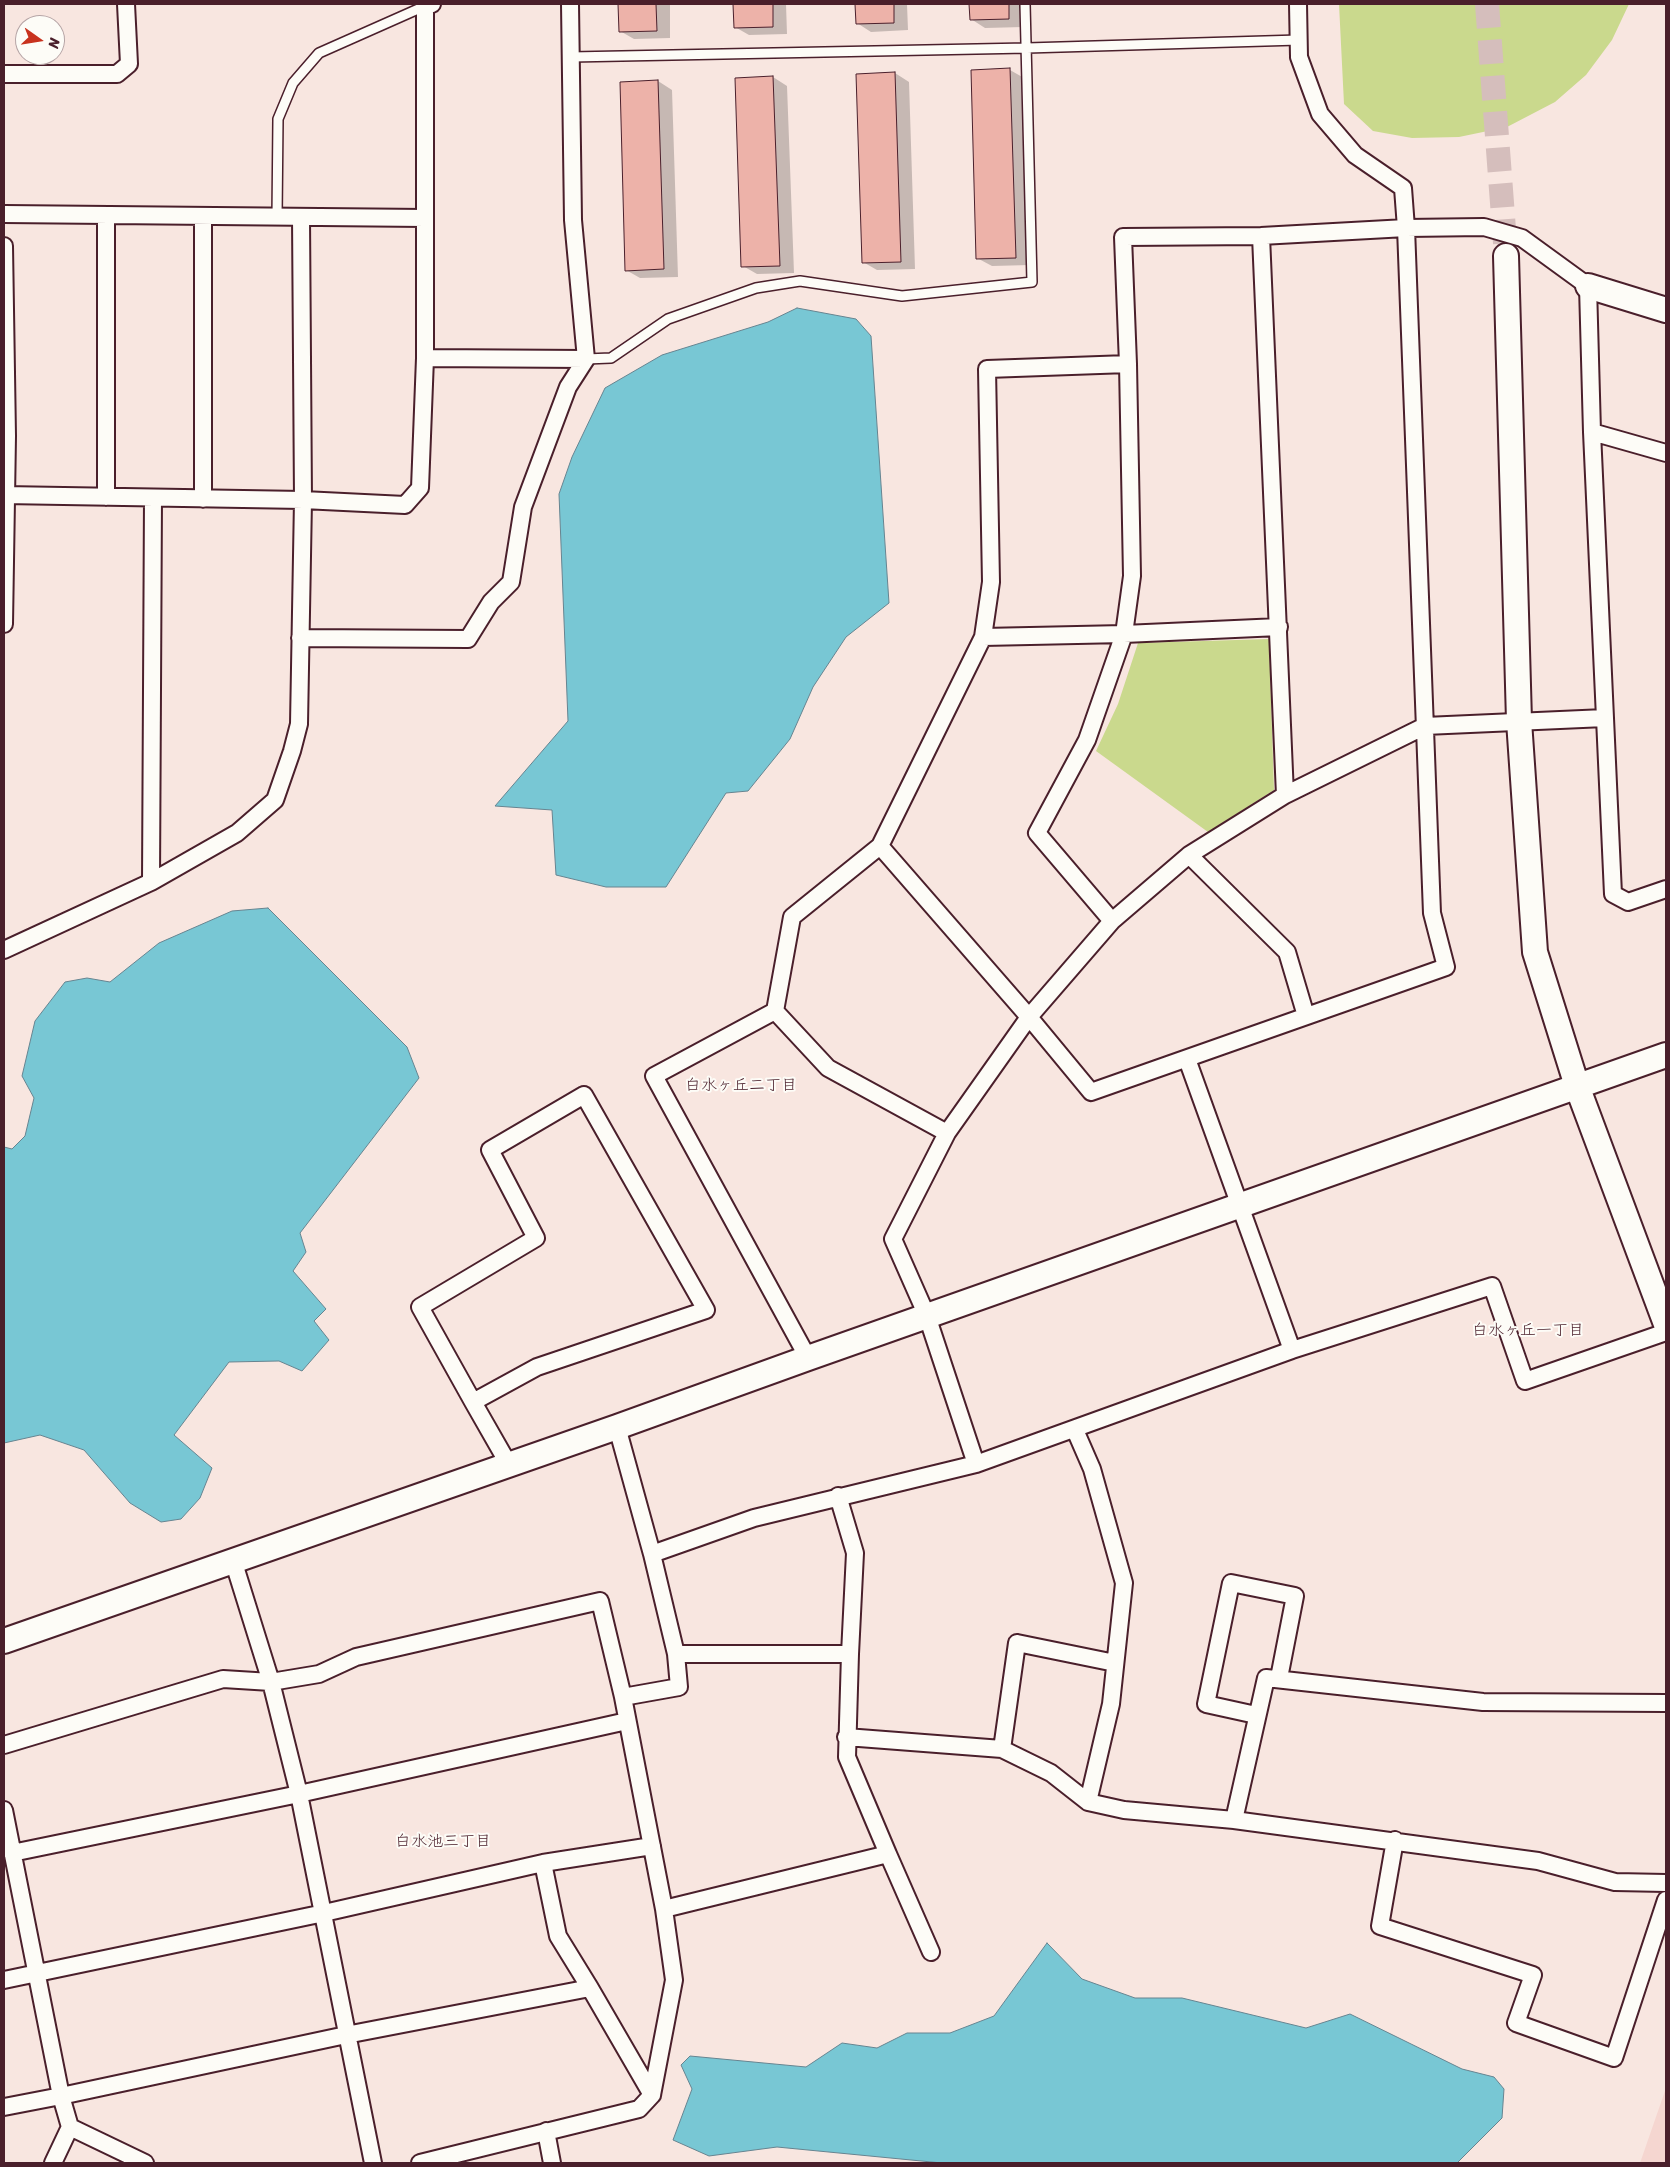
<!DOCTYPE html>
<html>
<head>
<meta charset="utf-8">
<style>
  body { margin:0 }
  #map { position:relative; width:1670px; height:2167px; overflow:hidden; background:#f8e6e0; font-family:Sriracha,sans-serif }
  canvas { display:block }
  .frame { position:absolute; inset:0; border:5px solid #4a1f2b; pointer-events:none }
  .north { position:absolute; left:15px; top:15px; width:50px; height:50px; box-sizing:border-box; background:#fdfcf7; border:1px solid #b5a4a5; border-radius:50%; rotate:103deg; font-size:14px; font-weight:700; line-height:20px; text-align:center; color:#4a1f2b }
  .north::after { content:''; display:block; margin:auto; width:18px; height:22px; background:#c8321e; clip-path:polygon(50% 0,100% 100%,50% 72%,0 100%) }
</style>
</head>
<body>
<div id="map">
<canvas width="1670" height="2167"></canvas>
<div class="frame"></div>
<div class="north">N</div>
</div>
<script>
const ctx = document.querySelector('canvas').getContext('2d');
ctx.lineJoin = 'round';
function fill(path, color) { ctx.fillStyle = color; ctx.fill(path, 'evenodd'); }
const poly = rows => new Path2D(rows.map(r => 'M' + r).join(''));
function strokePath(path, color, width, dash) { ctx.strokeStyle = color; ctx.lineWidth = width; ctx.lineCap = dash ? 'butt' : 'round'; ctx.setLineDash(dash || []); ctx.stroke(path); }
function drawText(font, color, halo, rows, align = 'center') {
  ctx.font = font + ' Sriracha,"Klee One",sans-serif'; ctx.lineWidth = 4; ctx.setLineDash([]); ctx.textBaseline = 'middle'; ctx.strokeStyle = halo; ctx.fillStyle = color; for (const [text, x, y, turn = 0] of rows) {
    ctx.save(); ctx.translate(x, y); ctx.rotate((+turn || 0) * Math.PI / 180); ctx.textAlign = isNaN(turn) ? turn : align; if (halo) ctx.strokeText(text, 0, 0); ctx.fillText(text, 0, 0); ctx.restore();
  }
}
fill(poly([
  [1666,2088,1666,2163,1640,2163]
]), '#f5d6d0');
fill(poly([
  [1339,4,1629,4,1612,40,1586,75,1555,102,1507,127,1459,137,1412,138,1373,131,1344,104],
  [1269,639,1274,790,1208,832,1096,751,1118,704,1138,643]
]), '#cad98d');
const water = poly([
  [797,308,856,319,871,336,889,603,846,637,813,687,790,739,748,791,726,793,666,887,606,887,556,875,552,810,495,806,568,721,559,494,572,457,605,388,662,355,768,322,797,308],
  [268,908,407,1047,419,1078,300,1233,306,1252,293,1271,326,1309,314,1321,329,1340,302,1371,279,1361,229,1362,174,1435,212,1468,200,1498,181,1519,161,1522,130,1503,84,1450,40,1435,4,1443,4,1147,12,1149,25,1136,34,1098,22,1076,35,1021,65,982,87,978,110,982,159,943,232,911,268,908],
  [1047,1943,1082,1979,1135,1998,1182,1998,1306,2028,1350,2014,1462,2069,1494,2077,1504,2089,1502,2118,1457,2163,942,2163,777,2147,709,2156,673,2140,692,2089,681,2065,690,2056,806,2067,842,2043,877,2048,907,2033,950,2033,994,2016,1047,1943]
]);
fill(water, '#78c7d4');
strokePath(water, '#668490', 1);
fill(poly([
  [619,4,670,4,670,38,634,39,620,31],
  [734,4,786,4,787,34,749,35,735,27],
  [856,4,907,4,908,30,871,32,857,23],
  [970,4,1022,4,1023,27,985,28,971,19],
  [1010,70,1024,78,1030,265,992,266,977,258,972,71],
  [895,73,909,82,915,269,877,270,863,262],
  [773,77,787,86,794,273,757,274,743,266],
  [658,81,672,90,678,277,640,278,626,270]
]), '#0003');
const building = poly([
  [618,4,656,4,657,31,619,32,618,4],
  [733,4,773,4,773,27,734,28,733,4],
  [855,4,894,4,894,23,856,24,855,4],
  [969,4,1009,4,1009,19,970,20,969,4],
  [1010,68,1016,258,976,259,971,70,1010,68],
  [895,72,901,262,862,263,856,74,895,72],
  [773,76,780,266,741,267,735,78,773,76],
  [658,80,664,269,625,271,620,82,658,80]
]);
fill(building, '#edb2a9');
strokePath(building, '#4a1f2b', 1);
strokePath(poly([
  [1487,4,1506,256]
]), '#d5bebc', 24, [24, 12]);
const lane = poly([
  [571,57,1027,48,1299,40],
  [277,217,278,119,293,83,319,53,425,6],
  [586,359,611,358,668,319,756,288,800,281,902,296,1032,282,1025,4]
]);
const street = poly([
  [1298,4,1299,57,1320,114,1355,155,1403,188,1406,228,1484,227,1522,238,1588,286,1592,432,1666,453],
  [4,74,117,74,129,64,126,4],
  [4,214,425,218,425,358],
  [203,216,203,499],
  [425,218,425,6,432,4],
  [4,246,7,436,4,624],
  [1592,432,1613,894,1628,902,1666,889],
  [4,495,303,500,405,505,420,488,425,358,586,359,573,220,570,4],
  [106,497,106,215],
  [983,637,1124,634,1279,627],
  [300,638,468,639,491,602,511,582,523,507,568,387,586,359],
  [1285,795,1425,726,1605,718],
  [880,846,1029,1017,1091,1092,1446,967,1432,913,1406,228,1261,236,1123,237,1128,364],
  [1189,855,1287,952,1306,1016],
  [151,882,237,833,275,800,292,751,299,724,303,500,301,217],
  [4,950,151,882,153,498],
  [775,1011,828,1068,947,1133],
  [1187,1059,1292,1350],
  [808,1358,654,1076,775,1011,792,917,880,846,983,637,991,582,987,369,1128,364,1132,576,1124,634,1087,740,1037,833,1112,921],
  [473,1402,537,1367,706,1310,584,1095,490,1150,536,1238,420,1307,473,1402,509,1465],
  [617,1427,652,1554,676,1654,679,1687,623,1697],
  [1075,1430,1092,1469,1124,1583,1111,1704,1088,1802],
  [976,1464,927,1316,893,1239,947,1133,1029,1017,1112,921,1189,855,1285,795,1261,236],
  [838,1496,855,1553,850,1654],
  [652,1554,754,1518,976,1464,1292,1350,1492,1286,1525,1381,1666,1332],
  [233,1560,271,1682,299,1794,373,2163],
  [1256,1715,1206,1704,1231,1583,1295,1596,1279,1678],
  [846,1737,1002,1749,1051,1773,1088,1802,1124,1810,1234,1820,1266,1678,1483,1702,1666,1703],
  [4,1745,223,1679,271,1682,319,1674,356,1657,600,1601,623,1697,664,1909,674,1980,652,2095],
  [1002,1749,1017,1643,1115,1663],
  [4,1810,61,2096,70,2127,145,2163],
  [1234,1820,1538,1861,1615,1882,1666,1883],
  [1395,1840,1380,1926,1533,1975,1516,2023,1614,2058,1666,1900],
  [12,1853,299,1794,627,1721],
  [888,1854,931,1952],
  [543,1863,558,1936,590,1988],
  [664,1909,888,1854,847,1757,850,1654,676,1654],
  [4,1980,324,1913,543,1863,652,1846],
  [4,2107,61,2096,346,2035,590,1988,652,2095,639,2109,420,2163],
  [546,2131,552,2163],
  [53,2163,70,2127]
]);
const secondary = poly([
  [1506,256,1519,721,1535,952,1577,1086,1666,1324],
  [1588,286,1666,310],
  [4,1641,617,1427,808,1358,1666,1055]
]);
strokePath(lane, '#4a1f2b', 12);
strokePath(street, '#4a1f2b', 20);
strokePath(secondary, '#4a1f2b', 28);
strokePath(lane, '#fdfcf7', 9);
strokePath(street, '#fdfcf7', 16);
strokePath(secondary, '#fdfcf7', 24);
drawText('16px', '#4a1f2b', '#fdfcf7', [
  ["白水ヶ丘二丁目",741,1086],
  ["白水ヶ丘一丁目",1528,1331],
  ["白水池三丁目",443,1842]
]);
</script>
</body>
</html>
